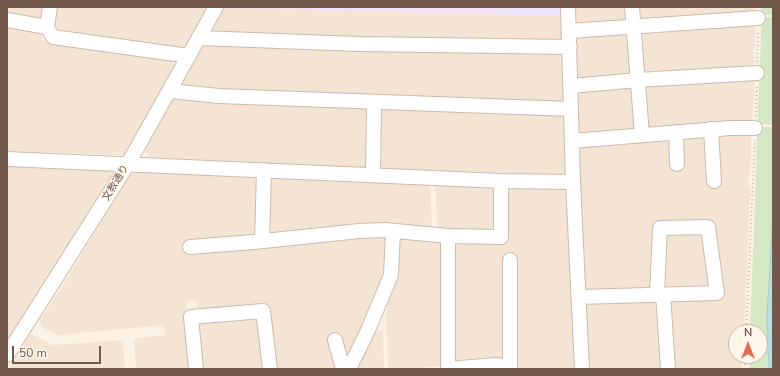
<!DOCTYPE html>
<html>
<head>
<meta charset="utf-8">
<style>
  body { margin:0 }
  #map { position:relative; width:780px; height:376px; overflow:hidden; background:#fbf2e5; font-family:"Nunito Sans",sans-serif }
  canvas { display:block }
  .frame { position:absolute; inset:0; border:8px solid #73594b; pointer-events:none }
  .north { position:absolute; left:728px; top:324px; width:40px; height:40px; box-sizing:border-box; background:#fef6eb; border:1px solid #c6b7ab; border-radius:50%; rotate:0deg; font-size:11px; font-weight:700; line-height:16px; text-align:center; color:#73594b }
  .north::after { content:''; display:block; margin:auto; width:14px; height:18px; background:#e16d4e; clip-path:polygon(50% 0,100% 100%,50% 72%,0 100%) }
  .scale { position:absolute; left:12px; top:346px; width:89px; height:18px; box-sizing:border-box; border:2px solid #73594b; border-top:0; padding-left:5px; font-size:12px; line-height:14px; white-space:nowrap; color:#73594b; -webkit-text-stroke:3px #fef6eb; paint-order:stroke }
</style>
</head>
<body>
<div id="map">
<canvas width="780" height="376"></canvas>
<div class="frame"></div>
<div class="north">N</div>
<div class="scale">50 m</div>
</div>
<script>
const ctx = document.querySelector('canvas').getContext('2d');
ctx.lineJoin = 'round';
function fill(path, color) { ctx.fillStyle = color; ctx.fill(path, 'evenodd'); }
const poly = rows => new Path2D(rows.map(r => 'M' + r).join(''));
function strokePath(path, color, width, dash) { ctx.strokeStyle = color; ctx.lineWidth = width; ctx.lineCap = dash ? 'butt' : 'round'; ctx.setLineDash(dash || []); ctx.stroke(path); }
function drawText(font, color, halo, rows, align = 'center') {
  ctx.font = font + ' "Nunito Sans","Noto Sans JP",sans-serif'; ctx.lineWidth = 3; ctx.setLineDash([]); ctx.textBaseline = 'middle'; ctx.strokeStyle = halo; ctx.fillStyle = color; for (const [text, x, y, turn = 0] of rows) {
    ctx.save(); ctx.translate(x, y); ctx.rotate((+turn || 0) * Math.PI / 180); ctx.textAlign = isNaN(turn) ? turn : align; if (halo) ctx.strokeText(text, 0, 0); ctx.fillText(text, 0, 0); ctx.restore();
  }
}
fill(poly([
  [7,7,46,7,44,19,39,22,7,17],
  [54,7,208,7,187,45,177,49,57,32,51,23],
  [574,7,628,7,626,22,575,24],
  [635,7,756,7,756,15,639,22],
  [222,8,563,16,563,44,213,36,210,31],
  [755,22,754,70,643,78,639,29],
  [7,23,42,33,41,40,171,59,175,67,125,155,7,151],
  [627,30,634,74,577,79,576,37],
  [205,41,564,53,564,104,182,88,180,84],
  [755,77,752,125,648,132,645,84],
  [631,84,636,133,579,137,578,93,581,89],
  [175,96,370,106,369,168,149,157,145,149],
  [379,106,564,113,566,175,377,168],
  [751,131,751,158,748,185,750,187,744,332,736,332,736,356,742,356,742,369,671,369,667,302,671,298,721,297,711,223,656,225,653,287,650,291,585,292,579,144,678,135,714,136],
  [11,164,108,168,112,176,74,239,7,345,7,168],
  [137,172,261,178,259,235,386,233,389,271,346,368,340,369,277,369,273,366,267,307,202,312,198,309,196,300,186,301,192,369,136,369,134,342,137,338,165,335,164,325,58,335,54,334,44,329,39,321,60,290,129,176],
  [267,178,430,185,432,227,429,230,267,237],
  [435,185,567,190,576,369,520,369,517,368,514,361,455,365,444,361,440,366,405,369,389,369,388,367,386,313,395,272,396,235,438,233],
  [668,232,699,232,704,235,711,285,707,289,665,290,661,286,664,236],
  [656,298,661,303,664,369,588,369,586,305,593,300],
  [256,315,261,319,263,369,201,369,196,323],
  [370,331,383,331,384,369,352,369],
  [31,334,51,345,55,345,119,340,123,343,125,369,8,369]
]), '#f3e4d3');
fill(poly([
  [223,7,563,7,563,16,222,8]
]), '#efe1f8');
fill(poly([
  [762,7,773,7,773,15,763,15,763,17,773,17,773,125,760,124,760,127,773,127,773,215,767,317,769,369,749,369,749,356,760,356,760,332,750,332]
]), '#d3e8c3');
const water = poly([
  [773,215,773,369,769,369,767,317,773,215]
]);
fill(water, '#badee4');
strokePath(water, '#a0ced6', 1);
const minor = poly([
  [50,7,47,27,53,37,189,56],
  [568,7,573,182,582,369],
  [632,7,642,135],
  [7,20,47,27],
  [569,31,758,18],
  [199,38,359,44,570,47],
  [571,86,638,80,757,73],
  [170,91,219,96,571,109],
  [711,129,714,181],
  [676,132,677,164],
  [572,141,730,128,755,128],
  [7,159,501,181,573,182],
  [373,175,374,102],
  [262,241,264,170],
  [190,247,254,242,359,231,385,230,448,236,501,237,501,181],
  [663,294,668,369],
  [579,297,717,293,708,227,660,228,657,294],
  [335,340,343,369],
  [7,355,128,164,216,7],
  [196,369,191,317,263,311,270,369],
  [349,369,368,330,391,275,393,231],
  [448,369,448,236],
  [448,369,496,365,503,366,509,369],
  [510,369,510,260]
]);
strokePath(minor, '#cdbaab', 16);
strokePath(poly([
  [757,62,758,30],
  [756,116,757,86],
  [746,332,755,140],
  [745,356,745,369]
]), '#d5b4a0', 2, [1, 3]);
strokePath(minor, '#fff', 14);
drawText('10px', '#73594b', '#fef6eb', [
  ["文教通り",116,183,-58]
]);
</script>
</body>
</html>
